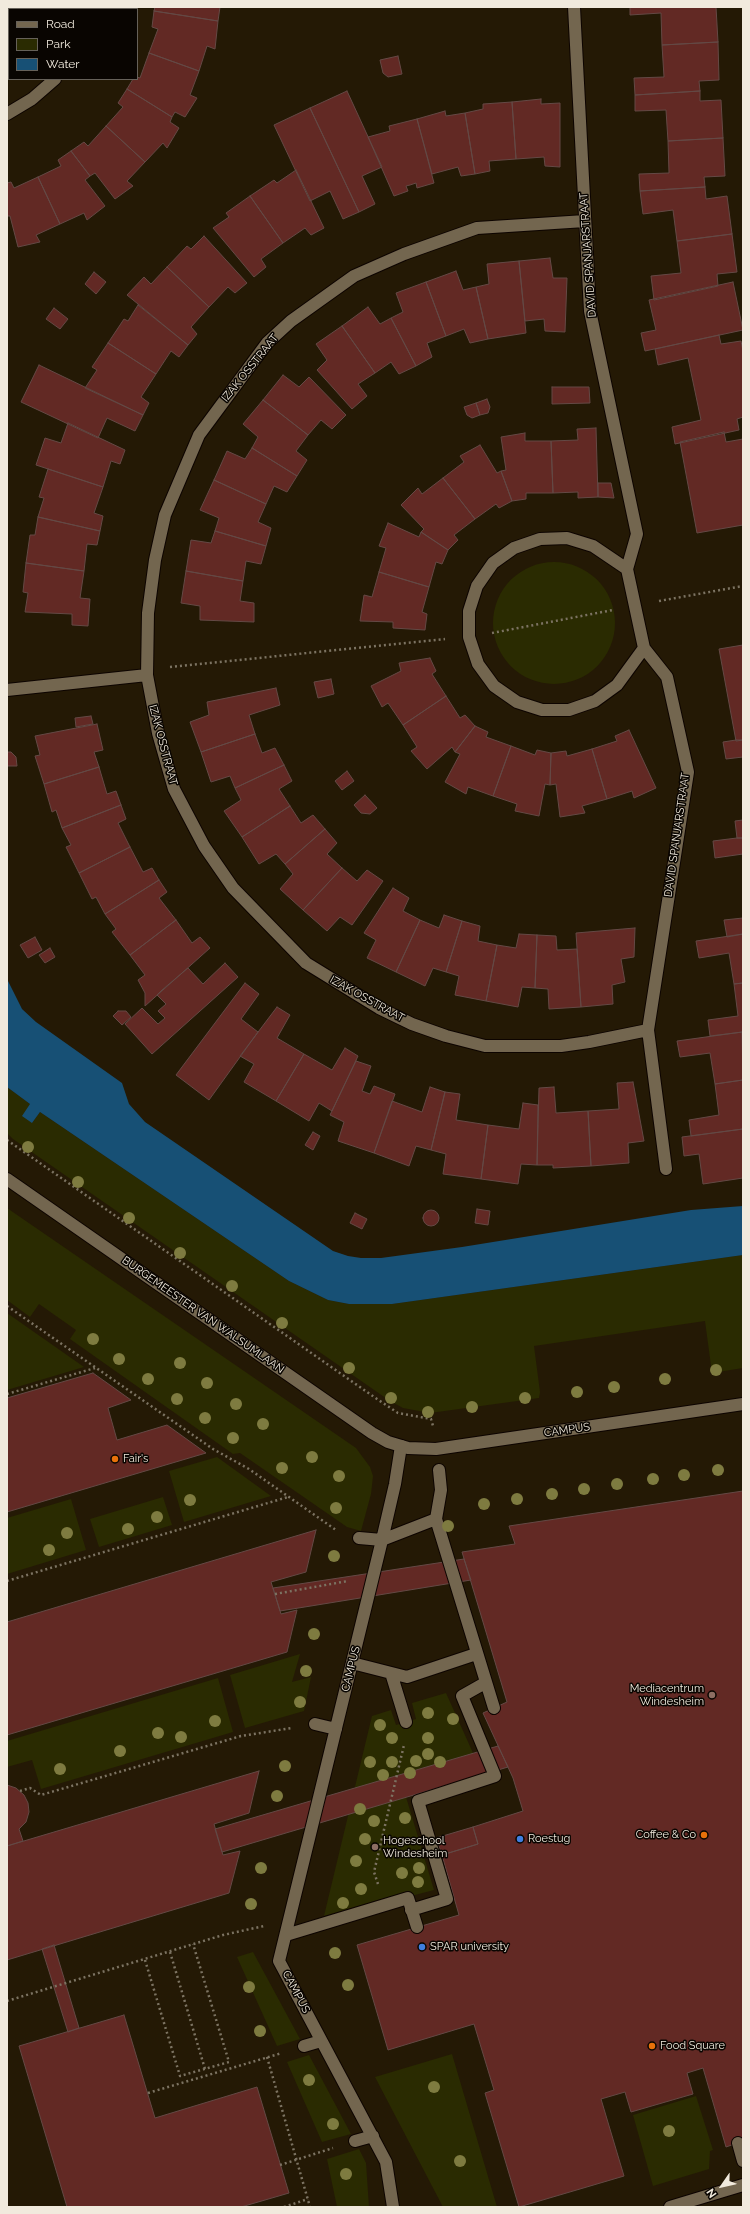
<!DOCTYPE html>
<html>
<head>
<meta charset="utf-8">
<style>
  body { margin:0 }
  #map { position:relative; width:750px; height:2214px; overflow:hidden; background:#241905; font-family:Raleway,sans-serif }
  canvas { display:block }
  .frame { position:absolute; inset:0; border:8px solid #f1eadd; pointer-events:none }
  .legend { position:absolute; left:8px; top:8px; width:130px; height:72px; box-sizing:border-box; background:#090501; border:1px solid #666159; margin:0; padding:5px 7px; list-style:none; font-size:12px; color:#f1eadd }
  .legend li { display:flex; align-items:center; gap:8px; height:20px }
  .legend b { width:20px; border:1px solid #666159 }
  .north { position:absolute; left:702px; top:2166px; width:40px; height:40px; -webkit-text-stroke:3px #090501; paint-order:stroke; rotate:236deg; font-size:11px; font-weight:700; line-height:16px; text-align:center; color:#f1eadd }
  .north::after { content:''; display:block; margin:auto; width:14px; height:18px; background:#f1eadd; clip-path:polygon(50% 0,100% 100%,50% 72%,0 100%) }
</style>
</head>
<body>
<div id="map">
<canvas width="750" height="2214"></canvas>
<div class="frame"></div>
<ul class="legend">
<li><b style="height:5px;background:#73664f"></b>Road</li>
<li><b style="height:11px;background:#2a2b01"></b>Park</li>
<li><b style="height:11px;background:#175075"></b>Water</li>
</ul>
<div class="north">N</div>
</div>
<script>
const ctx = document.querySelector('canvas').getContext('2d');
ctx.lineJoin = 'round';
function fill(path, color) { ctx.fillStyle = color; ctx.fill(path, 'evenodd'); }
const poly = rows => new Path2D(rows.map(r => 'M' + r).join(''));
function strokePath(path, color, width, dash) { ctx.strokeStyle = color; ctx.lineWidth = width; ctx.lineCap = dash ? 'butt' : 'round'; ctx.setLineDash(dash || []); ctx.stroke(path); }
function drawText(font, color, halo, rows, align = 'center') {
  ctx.font = font + ' Raleway,sans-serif'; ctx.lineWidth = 3; ctx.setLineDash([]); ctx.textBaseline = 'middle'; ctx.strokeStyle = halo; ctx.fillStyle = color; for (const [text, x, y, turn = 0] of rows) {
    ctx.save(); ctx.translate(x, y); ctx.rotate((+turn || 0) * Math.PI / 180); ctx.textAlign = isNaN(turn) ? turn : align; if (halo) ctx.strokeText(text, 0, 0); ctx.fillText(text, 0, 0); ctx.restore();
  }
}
fill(poly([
  '493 623a61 61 0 1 1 122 0a61 61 0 1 1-122 0Z',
  [7,1087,30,1104,32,1123,40,1112,289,1281,328,1300,349,1304,392,1304,743,1255,743,1368,712,1373,705,1321,534,1346,540,1392,539,1398,430,1413,403,1408,390,1401,13,1139,7,1133],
  [7,1208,356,1448,370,1467,373,1476,371,1494,361,1531,347,1527,240,1453,233,1454,70,1339,76,1330,39,1304,30,1317,7,1300],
  [7,1313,84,1367,7,1390],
  [217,1457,271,1496,184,1522,169,1471],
  [163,1497,172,1525,99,1547,90,1519],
  [71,1499,86,1550,7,1574,7,1518],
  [300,1654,292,1682,311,1677,304,1711,245,1728,230,1675],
  [218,1678,233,1732,41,1789,32,1760,7,1767,7,1741],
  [446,1693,478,1764,403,1787,434,1890,411,1896,409,1891,324,1916,372,1716,391,1710,396,1725,416,1719,412,1703],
  [253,1952,300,2039,277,2046,237,1957],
  [452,2054,497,2207,443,2207,375,2077],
  [309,2055,351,2134,322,2142,287,2062],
  [696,2096,713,2150,710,2151,709,2169,653,2186,633,2115],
  [359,2149,366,2163,369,2207,337,2207,327,2159]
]), '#2a2b01');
fill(poly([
  [7,979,22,1009,36,1022,122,1083,129,1104,145,1122,333,1251,348,1256,361,1258,381,1258,462,1247,691,1210,743,1206,743,1255,392,1304,349,1304,328,1300,289,1281,40,1112,32,1123,22,1116,30,1104,7,1087]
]), '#175075');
const building = poly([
  [155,7,220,7,218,21,154,11,155,7],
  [630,7,716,7,718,42,662,45,661,13,630,15,630,7],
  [154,11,218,21,215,49,207,46,199,71,149,53,158,29,152,27,154,11],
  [718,42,719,80,699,81,700,91,635,95,634,78,664,77,662,45,718,42],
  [149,53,199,71,190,95,197,98,185,117,175,112,172,117,127,89,133,79,137,79,137,77,140,78,149,53],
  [398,56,402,74,388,77,383,73,380,60,398,56],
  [127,89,172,117,170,122,179,128,167,148,163,143,145,162,106,126,123,107,118,103,127,89],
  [347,91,382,167,362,176,375,204,359,212,310,108,347,91],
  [700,91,700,101,721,100,723,138,668,141,666,110,635,111,635,95,700,91],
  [541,99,541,104,560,103,560,167,545,166,544,157,516,159,512,102,541,99],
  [512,102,516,159,489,161,490,171,475,174,465,113,483,109,483,104,512,102],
  [310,108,359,212,343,219,330,191,310,201,274,125,310,108],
  [445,111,446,116,465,113,475,174,461,176,458,167,432,174,417,119,445,111],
  [417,119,434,183,417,188,416,183,410,185,406,186,408,191,394,196,368,137,390,131,389,126,417,119],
  [106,126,145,162,127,181,133,186,115,199,95,173,90,176,71,151,84,142,88,146,106,126],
  [723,138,725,176,704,177,705,187,640,191,639,174,669,173,668,141,723,138],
  [71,151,90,176,85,180,105,206,87,220,84,213,60,224,38,177,61,166,58,160,71,151],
  [296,170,324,228,311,235,305,228,283,243,250,196,274,180,277,183,296,170],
  [38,177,60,224,36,235,40,242,18,247,10,216,7,216,7,183,11,182,14,188,38,177],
  [705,187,706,199,727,196,732,234,677,241,673,210,643,214,640,191,705,187],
  [250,196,283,243,261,259,266,267,254,277,213,228,229,217,226,213,250,196],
  [732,234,737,272,717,274,718,286,654,300,651,276,681,273,677,241,732,234],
  [204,236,247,283,235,293,228,287,209,307,167,267,187,246,191,249,204,236],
  [550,258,553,278,567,278,565,332,545,331,544,319,525,321,519,261,550,258],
  [519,261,526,333,488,339,476,287,489,284,487,264,519,261],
  [167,267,209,307,191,327,197,334,188,345,127,295,144,277,151,284,167,267],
  [456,271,463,290,476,287,488,339,470,343,464,329,446,336,426,282,456,271],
  [94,272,106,282,96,294,85,284,94,272],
  [426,282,446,336,427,343,432,357,416,366,391,318,403,312,396,293,426,282],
  [733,282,743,330,645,351,641,333,656,330,649,300,733,282],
  [138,305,188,345,179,357,171,351,156,374,108,343,124,319,128,321,138,305],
  [368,307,380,324,391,318,416,366,399,374,391,362,375,373,342,326,368,307],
  [54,308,68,319,60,329,46,319,54,308],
  [342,326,375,373,358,384,367,396,352,409,317,370,327,360,316,344,342,326],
  [719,335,721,344,741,341,743,351,743,417,737,419,739,430,675,444,672,427,701,420,688,358,658,365,655,349,719,335],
  [108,343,156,374,141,397,149,403,143,415,85,388,97,370,92,367,108,343],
  [39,365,143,415,135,431,107,418,98,438,21,402,39,365],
  [283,375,299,387,309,377,346,415,332,429,321,420,308,435,263,400,283,375],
  [552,387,589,387,590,403,552,404,552,387],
  [487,399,490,407,488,413,480,415,476,403,487,399],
  [263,400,308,435,296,451,307,460,297,476,252,448,258,437,243,424,263,400],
  [476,403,480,415,472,418,467,415,464,407,476,403],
  [68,423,125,450,120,464,111,461,103,487,36,465,45,438,61,443,68,423],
  [596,428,598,497,578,498,578,492,553,493,551,441,578,440,577,429,596,428],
  [724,432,726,442,743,439,743,525,697,533,680,442,724,432],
  [525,433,525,441,551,441,553,493,526,493,526,499,512,501,501,471,506,470,501,437,525,433],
  [480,445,497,473,501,471,512,501,499,508,496,504,475,519,443,478,464,462,460,456,480,445],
  [252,448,297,476,287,492,274,486,266,504,214,480,227,451,245,459,252,448],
  [48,469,103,487,94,513,103,516,100,531,38,517,44,498,39,497,48,469],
  [443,478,475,519,454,535,458,540,448,550,421,532,424,529,401,505,418,488,422,494,443,478],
  [214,480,266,504,258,522,271,528,266,546,215,531,219,518,200,510,214,480],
  [598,483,611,483,614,498,598,497,598,483],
  [38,517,100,531,97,545,87,544,84,571,26,563,30,535,35,535,38,517],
  [388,523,419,537,421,532,448,550,442,564,436,562,429,587,379,572,386,548,379,546,388,523],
  [215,531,266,546,261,564,246,561,243,581,186,571,191,540,211,543,215,531],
  [26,563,84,571,80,598,90,599,88,626,72,625,72,614,25,612,28,593,23,592,26,563],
  [186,571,243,581,240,601,254,603,254,622,200,620,200,606,181,603,186,571],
  [379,572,429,587,422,612,427,614,425,630,393,628,393,622,360,621,364,595,372,597,379,572],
  [743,645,743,740,736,741,719,649,743,645],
  [430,658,436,671,432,674,446,696,403,725,388,703,382,707,371,686,401,671,399,663,430,658],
  [331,679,334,694,318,698,314,682,331,679],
  [276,688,280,705,249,715,255,734,201,752,190,722,209,715,207,702,276,688],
  [446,696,460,718,465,715,475,726,455,752,452,747,427,769,411,751,417,747,403,725,446,696],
  [91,716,93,724,76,727,75,718,91,716],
  [97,724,103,750,94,752,99,767,44,784,35,756,40,755,35,736,97,724],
  [475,726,488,732,486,737,511,746,493,796,468,787,466,794,445,782,460,754,455,752,475,726],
  [629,730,656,788,634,798,632,791,607,799,592,749,617,741,615,736,629,730],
  [255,734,262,753,275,748,284,765,235,788,230,776,211,782,201,752,255,734],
  [736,740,743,740,743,757,726,759,723,742,736,740],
  [511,746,535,755,537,750,551,753,550,785,545,784,539,816,515,811,517,804,493,796,511,746],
  [592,749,607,799,582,806,585,813,560,817,556,784,550,785,551,753,566,751,567,756,592,749],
  [7,752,11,752,16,757,17,766,7,766,7,752],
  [284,765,292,781,279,789,290,806,242,837,224,811,241,800,235,788,284,765],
  [99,767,107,794,116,791,121,805,62,828,56,810,52,812,44,784,99,767],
  [347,771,354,781,342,790,335,781,347,771],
  [365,795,377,808,370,814,361,813,354,805,365,795],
  [121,805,126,819,118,823,130,847,79,873,66,847,71,845,62,828,121,805],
  [290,806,301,823,313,815,325,829,285,864,276,854,259,864,242,837,290,806],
  [743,820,743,838,737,838,735,821,743,820],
  [325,829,337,843,327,854,342,868,303,910,280,889,293,874,285,864,325,829],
  [737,838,743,838,743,854,715,858,713,841,737,838],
  [130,847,143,872,152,868,159,880,105,914,96,897,92,899,79,873,130,847],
  [342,868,357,881,367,870,383,881,352,925,340,917,327,931,303,910,342,868],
  [159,880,167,892,159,898,176,920,130,955,112,932,116,929,105,914,159,880],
  [393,888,409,898,403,911,420,920,396,972,367,958,376,940,364,933,393,888],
  [444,915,462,921,446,972,433,968,425,986,396,972,420,920,439,928,444,915],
  [743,918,743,934,727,937,724,920,743,918],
  [176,920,192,943,200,937,210,948,145,1006,145,993,138,980,145,975,130,955,176,920],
  [462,921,480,926,478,941,497,945,486,1001,455,995,459,976,446,972,462,921],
  [635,928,634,957,621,959,625,982,612,985,613,1004,581,1007,576,933,635,928],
  [519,934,537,935,535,988,522,987,518,1007,486,1001,497,945,516,948,519,934],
  [743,934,743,983,734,984,729,953,699,958,696,941,743,934],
  [537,935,556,936,557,950,577,949,581,1007,549,1009,548,989,535,988,537,935],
  [35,937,42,950,28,958,20,945,35,937],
  [50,948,55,957,45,963,39,955,50,948],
  [225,963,238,977,152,1054,125,1024,142,1008,158,1024,165,1018,158,1011,166,1004,157,995,162,990,188,968,203,984,225,963],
  [245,983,259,994,241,1019,258,1032,209,1100,176,1075,245,983],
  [743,983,743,1032,710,1036,708,1020,738,1016,734,984,743,983],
  [277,1007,290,1015,277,1038,304,1054,276,1101,244,1082,254,1064,240,1056,277,1007],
  [118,1011,126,1011,131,1017,122,1025,113,1016,118,1011],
  [742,1032,743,1080,715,1084,710,1053,680,1057,677,1041,742,1032],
  [345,1048,358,1056,332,1111,319,1103,309,1121,276,1101,304,1054,332,1070,345,1048],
  [356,1061,371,1066,362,1091,370,1094,374,1086,395,1094,374,1153,338,1141,344,1122,330,1115,356,1061],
  [743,1080,743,1129,691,1136,689,1120,719,1115,715,1084,743,1080],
  [633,1082,644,1141,628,1143,629,1163,591,1166,588,1111,619,1109,617,1083,633,1082],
  [430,1087,445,1092,431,1150,416,1146,409,1166,374,1153,392,1101,422,1112,430,1087],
  [554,1087,556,1113,588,1111,591,1166,553,1168,553,1165,537,1165,539,1088,554,1087],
  [445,1092,460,1094,456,1120,488,1125,481,1179,443,1174,446,1154,431,1150,445,1092],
  [523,1103,538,1105,537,1165,521,1164,518,1184,481,1179,488,1125,519,1129,523,1103],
  [743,1129,743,1178,703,1184,699,1154,684,1156,682,1137,743,1129],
  [313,1132,320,1136,313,1150,305,1145,313,1132],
  [477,1209,490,1211,488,1225,475,1223,477,1209],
  '423 1218a8 8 0 1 1 16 0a8 8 0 1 1-16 0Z',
  [355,1213,367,1219,362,1229,350,1223,355,1213],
  [93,1373,131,1400,108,1408,117,1440,167,1425,206,1453,7,1512,7,1398,93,1373],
  [743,1491,743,2141,726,2147,703,2068,687,2073,693,2094,631,2112,625,2092,601,2099,624,2176,519,2207,485,2093,494,2090,474,2024,388,2050,357,1945,459,1915,442,1855,478,1844,473,1827,523,1811,513,1778,483,1713,507,1702,462,1552,515,1544,509,1526,743,1491],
  [316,1530,306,1572,271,1582,281,1614,297,1610,287,1652,7,1735,7,1622,316,1530],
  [464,1559,471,1580,280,1611,273,1588,464,1559],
  [498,1746,508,1767,222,1852,215,1829,498,1746],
  [259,1771,249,1813,214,1824,223,1855,240,1851,229,1893,7,1960,7,1846,259,1771],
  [7,1785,16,1788,24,1795,28,1803,29,1812,26,1822,19,1829,23,1841,7,1846,7,1785],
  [473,1827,478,1844,442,1855,436,1838,473,1827],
  [54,1945,79,2028,68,2032,42,1949,54,1945],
  [124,2015,155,2118,257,2087,289,2193,241,2207,67,2207,19,2046,124,2015]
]);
fill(building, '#622924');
strokePath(building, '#644945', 1);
const pedestrian = poly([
  [439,1470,441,1490,436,1519,494,1708],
  [359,1538,382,1540,436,1519],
  [352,1663,407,1677,476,1654],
  [391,1673,406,1722],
  [315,1724,336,1729],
  [411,1910,447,1899,418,1801,495,1776,462,1696,485,1683],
  [286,1935,408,1898,417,1927],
  [304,2046,321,2041],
  [355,2141,373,2136],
  [738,2143,743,2161],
  [393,2207,386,2162,279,1961,382,1540,395,1484,401,1446],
  [670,2207,743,2185]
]);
const minor = poly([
  [574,7,590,311,637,534,627,569,644,648,667,677,688,772,648,1030],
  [89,9,90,7],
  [7,114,32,99,55,79],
  [585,221,477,228,404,254,354,276,291,321,267,343,199,435,165,515,155,560,148,613,147,675,158,733,174,789,204,846,233,888,306,963,379,1008,412,1024,446,1036,485,1046,561,1046,589,1042,648,1030,666,1169],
  [627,569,593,546,567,538,540,539,514,548,493,563,477,586,469,611,469,637,478,664,494,686,517,702,542,710,569,710,595,701,617,685,644,648],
  [7,690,147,675]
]);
const tertiary = poly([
  [7,1179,372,1433,388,1442,408,1448,436,1449,743,1404]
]);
strokePath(pedestrian, '#0d0400', 14);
strokePath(minor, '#0d0400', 14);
strokePath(tertiary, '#0d0400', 14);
strokePath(poly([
  [659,601,743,586],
  [492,633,613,610],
  [170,667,445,639],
  [7,1140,377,1399,398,1413,431,1419,433,1426],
  [7,1306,213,1449,249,1469,336,1530],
  [7,1394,95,1368],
  [7,1581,288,1497],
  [275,1594,348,1581],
  [20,1791,30,1788,41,1795,241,1736,292,1728],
  [378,1884,374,1872,404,1745],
  [170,1952,205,2069],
  [145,1960,180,2076,229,2062,193,1944],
  [7,2001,223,1935,264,1926],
  [267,2057,310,2207],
  [148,2093,282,2053],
  [280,2165,333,2148],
  [284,2207,308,2199]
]), '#7c7362', 2.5, [2, 3]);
strokePath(pedestrian, '#73664f', 12);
strokePath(minor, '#73664f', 12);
strokePath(tertiary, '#73664f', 12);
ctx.fillStyle = '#7e7b40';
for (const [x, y] of [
  [28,1147],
  [78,1182],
  [129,1218],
  [180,1253],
  [232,1286],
  [282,1323],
  [93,1339],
  [119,1359],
  [180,1363],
  [349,1368],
  [716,1370],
  [148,1379],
  [665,1379],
  [207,1383],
  [614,1387],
  [577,1392],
  [391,1398],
  [525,1398],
  [177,1399],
  [236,1404],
  [472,1407],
  [428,1412],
  [205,1418],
  [263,1424],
  [233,1438],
  [312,1457],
  [282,1468],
  [718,1470],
  [684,1475],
  [339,1476],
  [653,1479],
  [617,1484],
  [584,1489],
  [552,1494],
  [517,1499],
  [190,1500],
  [484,1504],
  [336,1508],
  [157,1517],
  [448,1526],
  [128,1529],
  [67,1533],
  [49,1550],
  [334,1556],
  [314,1634],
  [306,1671],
  [300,1702],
  [428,1713],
  [453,1719],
  [215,1721],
  [380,1725],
  [158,1733],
  [181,1737],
  [392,1738],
  [428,1738],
  [120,1751],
  [428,1754],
  [416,1761],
  [370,1762],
  [392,1762],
  [440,1762],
  [285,1766],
  [60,1769],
  [410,1773],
  [383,1775],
  [277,1796],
  [360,1809],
  [405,1818],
  [374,1821],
  [365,1839],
  [356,1861],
  [261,1868],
  [419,1868],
  [402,1873],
  [418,1882],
  [361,1889],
  [343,1903],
  [251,1904],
  [335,1953],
  [348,1985],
  [249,1987],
  [260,2031],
  [309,2080],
  [434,2087],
  [333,2124],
  [669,2131],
  [460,2161],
  [346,2174]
]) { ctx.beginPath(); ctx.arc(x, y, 6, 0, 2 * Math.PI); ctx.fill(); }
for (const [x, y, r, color] of [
  [115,1459,4,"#e8710a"],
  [712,1695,4,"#8d6e63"],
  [704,1835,4,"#e8710a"],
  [520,1839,4,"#3f7fe0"],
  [375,1847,4,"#8d6e63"],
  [422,1947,4,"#3f7fe0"],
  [652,2046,4,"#e8710a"]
]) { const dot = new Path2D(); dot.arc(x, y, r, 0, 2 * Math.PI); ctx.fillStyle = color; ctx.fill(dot); strokePath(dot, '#090501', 1.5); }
drawText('11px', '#f1eadd', '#090501', [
  ["DAVID SPANJARSTRAAT",588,255,-94],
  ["IZAK OSSTRAAT",250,368,-51],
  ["IZAK OSSTRAAT",163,745,75],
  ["DAVID SPANJARSTRAAT",677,835,-82],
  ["IZAK OSSTRAAT",367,999,29],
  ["BURGEMEESTER VAN WALSUMLAAN",203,1315,35],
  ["CAMPUS",567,1430,-8],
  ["CAMPUS",351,1669,-76],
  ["CAMPUS",296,1992,62]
]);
drawText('11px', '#f1eadd', '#090501', [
  ["Fair's",123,1459],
  ["Mediacentrum",704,1689,"right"],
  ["Windesheim",704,1702,"right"],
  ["Coffee & Co",696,1835,"right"],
  ["Roestug",528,1839],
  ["Hogeschool",383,1841],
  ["Windesheim",383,1854],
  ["SPAR university",430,1947],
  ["Food Square",660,2046]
], 'left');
</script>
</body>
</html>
